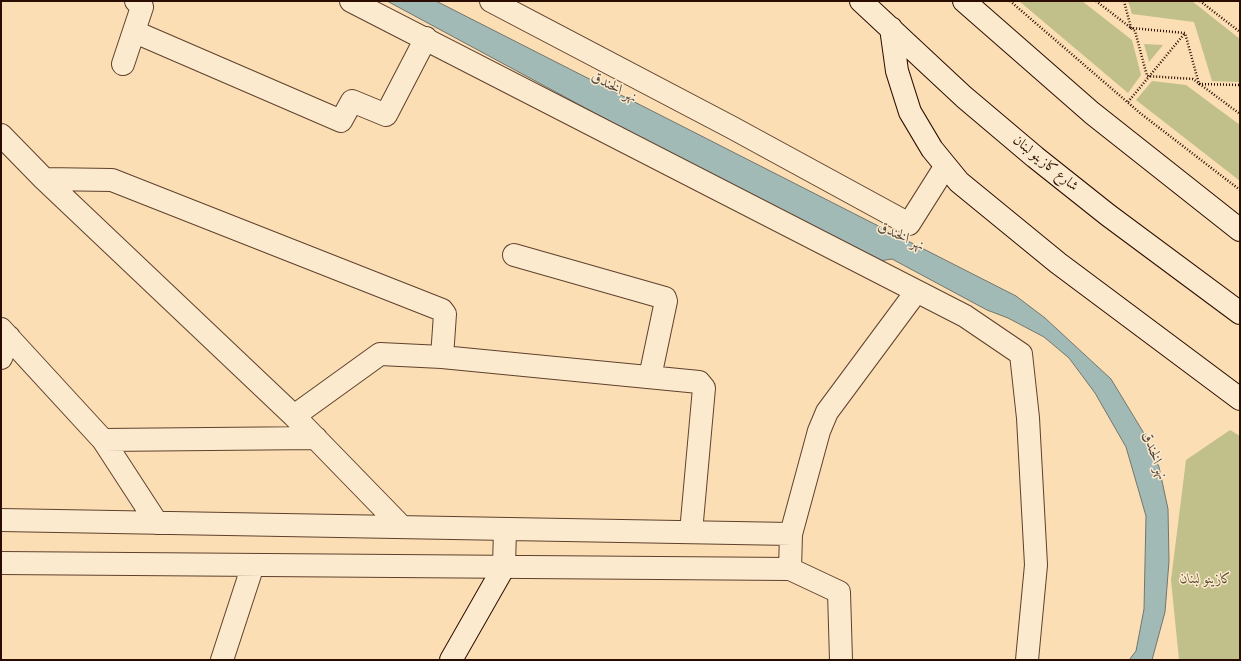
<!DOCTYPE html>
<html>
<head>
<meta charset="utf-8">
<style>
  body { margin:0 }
  #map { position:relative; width:1241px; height:661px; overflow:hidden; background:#fbdeb4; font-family:"IM FELL Double Pica",serif }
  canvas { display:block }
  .frame { position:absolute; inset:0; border:2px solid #2b0d00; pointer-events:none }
</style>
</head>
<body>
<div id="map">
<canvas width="1241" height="661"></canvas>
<div class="frame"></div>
</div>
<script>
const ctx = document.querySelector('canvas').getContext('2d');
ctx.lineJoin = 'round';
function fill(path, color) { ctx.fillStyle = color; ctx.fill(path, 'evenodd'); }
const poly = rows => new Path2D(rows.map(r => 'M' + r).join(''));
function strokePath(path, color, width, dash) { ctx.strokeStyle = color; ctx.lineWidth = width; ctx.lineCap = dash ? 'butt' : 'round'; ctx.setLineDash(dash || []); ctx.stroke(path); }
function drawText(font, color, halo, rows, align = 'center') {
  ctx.font = font + ' "IM FELL Double Pica",Amiri,serif'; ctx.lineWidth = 3; ctx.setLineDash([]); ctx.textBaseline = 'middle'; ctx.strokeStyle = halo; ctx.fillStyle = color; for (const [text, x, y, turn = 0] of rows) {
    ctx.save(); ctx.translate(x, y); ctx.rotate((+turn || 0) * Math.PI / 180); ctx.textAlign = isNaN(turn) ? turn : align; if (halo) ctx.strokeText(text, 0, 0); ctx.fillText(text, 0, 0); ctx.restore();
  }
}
fill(poly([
  [1019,1,1082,1,1132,40,1141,75,1128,93],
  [1128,1,1192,1,1240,39,1240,82,1212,81,1194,22,1132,14],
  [1144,44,1163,45,1149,62],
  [1152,81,1186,85,1240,125,1240,181,1136,100],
  [1230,430,1240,436,1240,660,1179,660,1171,580,1186,460]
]), '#c2c08a');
const water = poly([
  [387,1,436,1,1016,296,1045,318,1111,379,1145,435,1159,467,1168,509,1169,561,1165,612,1152,660,1129,660,1136,651,1144,609,1146,516,1126,447,1095,393,1069,358,1044,337,1008,318,987,310,892,259,879,261,654,145,387,1]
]);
fill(water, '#a2bab6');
strokePath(water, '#72756d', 1);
const street = poly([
  [351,1,965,316,1021,354,1028,418,1036,565,1027,660],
  [491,1,731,127,909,224,945,167],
  [135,32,341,121,352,101,386,115,426,38],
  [123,64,142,7,136,1],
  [1,135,44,179,294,416,402,527],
  [44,179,112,180,442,310,445,314,442,357],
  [514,255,665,298,666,301,650,377],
  [1,329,103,440,157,523],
  [1,358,9,337],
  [294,416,380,354,442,357,699,382,704,388,691,532],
  [103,440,316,438],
  [1,520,791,534],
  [1,563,790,569,839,592,841,660],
  [504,567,505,529],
  [790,569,791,534,819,431,827,412,916,292],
  [222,660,253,565]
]);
const secondary = poly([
  [861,1,964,97,1035,157,1108,215,1240,313],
  [964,1,1092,113,1240,230],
  [891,28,897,71,910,112,932,149,959,182,1058,263,1240,399],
  [451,660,504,567]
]);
strokePath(street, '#5f412d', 24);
strokePath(secondary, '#2b0d00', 24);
strokePath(poly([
  [1010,1,1140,113,1240,190],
  [1096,1,1135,31,1147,76,1193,79,1240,114],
  [1124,1,1131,28,1185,33,1199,84,1240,85],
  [1200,1,1240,32],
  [1128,102,1185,33]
]), '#2b0d00', 2.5, [1, 2]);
strokePath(street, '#fceace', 22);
strokePath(secondary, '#fceace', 22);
drawText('14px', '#2b0d00', '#fceace', [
  ["شارع كازينو لبنان",1045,164,39]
]);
drawText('italic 14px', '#604c30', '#fceace', [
  ["كازينو لبنان",1206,580]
]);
drawText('italic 15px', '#554a40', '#fceace', [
  ["نهر الخندق",614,88,28],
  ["نهر الخندق",901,237,26],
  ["نهر الخندق",1154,456,71]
]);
</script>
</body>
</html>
